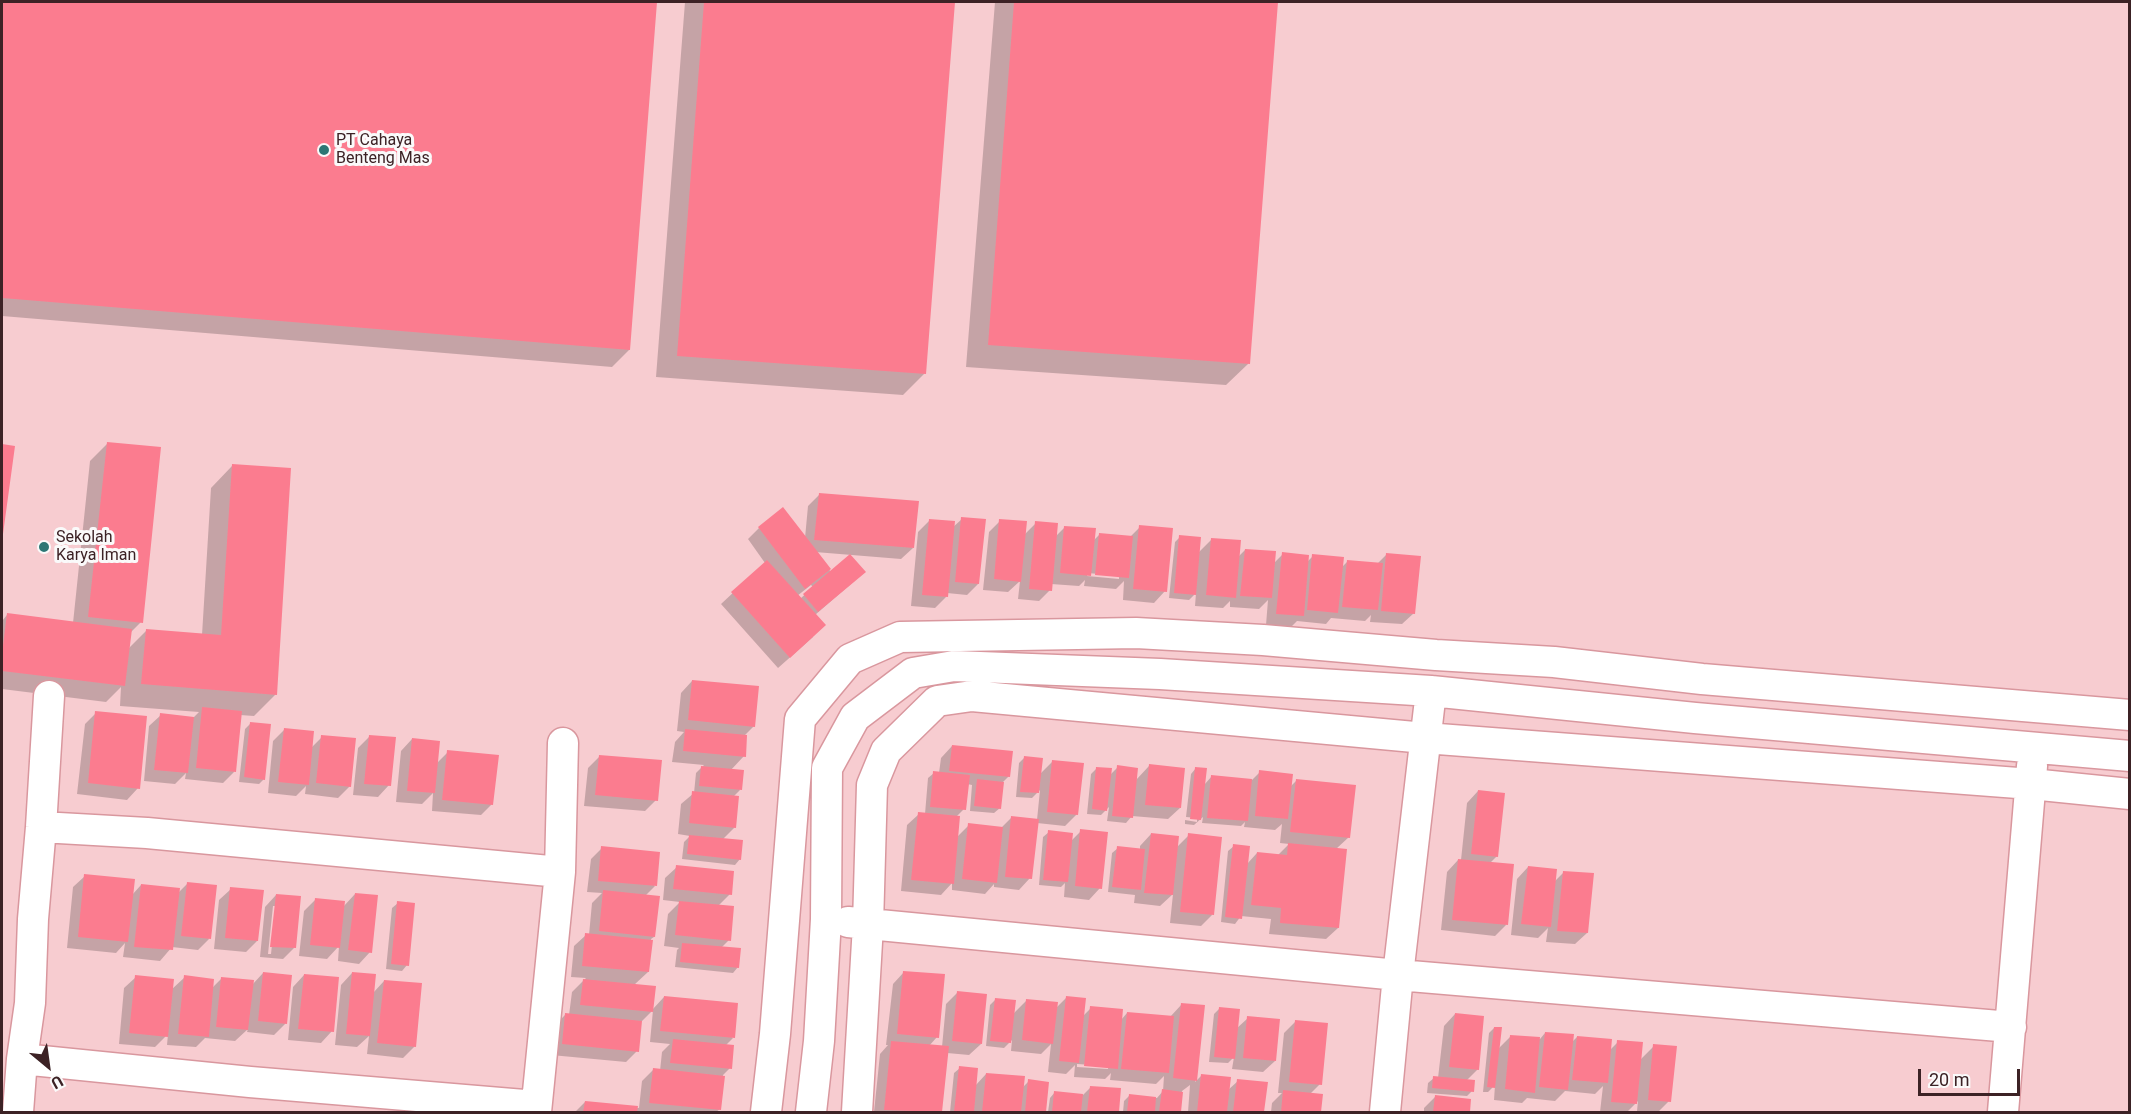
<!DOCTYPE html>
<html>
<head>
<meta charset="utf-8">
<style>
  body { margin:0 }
  #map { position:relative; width:2131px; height:1114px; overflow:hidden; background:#f7ccd0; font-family:Roboto,sans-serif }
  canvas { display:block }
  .frame { position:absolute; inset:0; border:3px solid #3c2225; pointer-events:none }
  .north { position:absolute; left:18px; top:1036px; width:60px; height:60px; -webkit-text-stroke:4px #fafafa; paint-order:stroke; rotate:151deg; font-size:16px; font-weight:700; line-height:24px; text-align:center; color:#3c2225 }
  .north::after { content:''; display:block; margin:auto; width:21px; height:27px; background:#3c2225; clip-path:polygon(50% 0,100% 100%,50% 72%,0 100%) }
  .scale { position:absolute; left:1918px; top:1069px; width:102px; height:27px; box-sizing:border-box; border:3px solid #3c2225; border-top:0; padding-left:8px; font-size:18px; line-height:21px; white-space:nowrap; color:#3c2225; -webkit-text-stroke:4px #fafafa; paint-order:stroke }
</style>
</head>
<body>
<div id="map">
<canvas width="2131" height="1114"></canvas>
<div class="frame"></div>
<div class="north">U</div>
<div class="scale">20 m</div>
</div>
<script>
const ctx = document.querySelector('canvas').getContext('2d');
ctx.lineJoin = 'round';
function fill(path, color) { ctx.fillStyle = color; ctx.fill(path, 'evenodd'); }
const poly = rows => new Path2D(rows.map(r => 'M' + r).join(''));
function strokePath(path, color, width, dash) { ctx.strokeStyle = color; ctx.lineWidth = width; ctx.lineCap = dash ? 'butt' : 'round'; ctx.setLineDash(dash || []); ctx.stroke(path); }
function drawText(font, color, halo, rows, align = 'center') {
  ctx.font = font + ' Roboto,sans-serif'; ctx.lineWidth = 6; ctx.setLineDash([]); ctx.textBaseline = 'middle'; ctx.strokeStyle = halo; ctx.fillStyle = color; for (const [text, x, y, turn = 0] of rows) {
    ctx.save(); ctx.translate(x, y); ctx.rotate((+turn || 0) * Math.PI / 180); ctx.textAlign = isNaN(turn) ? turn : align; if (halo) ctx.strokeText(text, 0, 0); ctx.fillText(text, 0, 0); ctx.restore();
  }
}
fill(poly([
  [2,2,656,2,629,350,612,367,2,316],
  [685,2,954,2,925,373,903,395,656,377],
  [995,2,1277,2,1248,364,1226,385,966,367],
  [107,444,141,622,130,633,128,649,146,631,202,635,211,488,232,466,276,694,254,716,240,715,234,772,223,783,185,779,186,773,175,784,144,781,149,726,161,715,193,718,199,712,120,706,121,687,106,702,2,689,2,621,7,615,73,623,90,461],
  [2,446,14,448,2,533],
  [819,495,913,548,901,559,815,552,831,572,852,583,815,615,813,637,778,668,721,604,765,563,748,539,759,528,805,538,808,506],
  [811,585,813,587,800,599,797,596],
  [962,519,978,584,967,595,947,593,946,597,935,608,911,606,918,532,930,520,952,528],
  [1000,521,1024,535,1036,523,1056,536,1065,527,1093,541,1100,534,1130,537,1140,527,1165,591,1154,603,1123,600,1124,581,1116,589,1084,586,1085,580,1079,586,1051,584,1050,590,1039,601,1018,599,1020,581,1008,592,983,590,989,532],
  [1088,573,1119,576,1119,579,1087,576],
  [1180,537,1198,553,1212,539,1238,557,1245,550,1273,564,1283,554,1307,562,1313,556,1341,568,1347,562,1377,564,1387,554,1414,613,1402,624,1370,622,1371,615,1365,621,1331,618,1326,624,1297,621,1291,627,1266,625,1268,600,1259,609,1230,607,1230,601,1223,608,1195,606,1196,593,1189,600,1169,598,1175,542],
  [692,681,754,726,744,736,744,756,730,771,740,790,733,797,735,827,722,840,740,859,735,865,682,859,684,842,690,836,678,834,681,804,694,793,696,773,704,765,672,762,675,742,684,732,677,731,681,693],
  [96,713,138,788,127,800,77,794,85,724],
  [250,724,264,779,259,784,239,782,245,729],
  [284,730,311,748,322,737,350,786,338,798,305,794,306,786,296,796,268,793,273,741],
  [369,737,389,785,378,797,353,795,358,748],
  [412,739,437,763,448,752,492,804,481,815,432,811,433,793,422,804,396,802,401,751],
  [952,746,1009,776,1003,782,1000,808,994,813,970,811,972,785,967,784,964,809,956,817,957,837,969,825,1001,828,1011,818,1037,820,1040,790,1032,798,1016,797,1019,763,1025,757,1039,775,1053,761,1077,814,1065,826,1037,823,1030,878,1019,890,994,887,994,884,985,894,952,890,952,883,941,895,901,891,907,825,919,814,925,814,928,778,934,773,939,773,941,758],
  [600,756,656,800,645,811,584,806,588,768],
  [1149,766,1180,808,1168,819,1132,816,1126,823,1107,821,1109,807,1101,815,1087,814,1091,774,1097,768,1110,775,1118,767,1136,780],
  [1196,768,1204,785,1212,776,1252,780,1260,772,1290,787,1296,781,1349,837,1336,849,1338,928,1326,939,1269,934,1271,919,1241,916,1235,924,1221,922,1228,851,1234,846,1247,864,1257,853,1278,855,1289,844,1280,843,1282,824,1275,830,1244,827,1245,822,1241,826,1202,823,1203,817,1194,825,1185,824,1185,820,1197,822,1197,818,1186,817,1191,774],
  [1478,791,1497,856,1490,863,1506,925,1495,936,1441,930,1447,872,1458,860,1461,860,1467,803],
  [1081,831,1100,888,1089,900,1064,897,1065,883,1061,887,1039,885,1043,837,1049,832,1071,841],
  [1151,834,1177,847,1189,835,1212,915,1201,926,1170,923,1173,894,1160,906,1134,903,1135,895,1108,892,1112,853,1118,848,1140,850,1140,846],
  [602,848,655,886,645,896,654,937,651,939,648,972,634,985,652,1010,664,997,733,1038,726,1045,730,1068,723,1075,720,1109,716,1112,575,1112,585,1102,639,1108,642,1081,653,1070,660,1071,662,1052,670,1044,650,1042,653,1010,640,1023,637,1051,626,1062,551,1055,554,1026,565,1015,569,1015,572,992,586,978,571,977,574,946,586,935,589,935,592,903,602,893,587,892,591,859],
  [677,867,730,894,718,906,729,940,721,948,738,967,733,973,675,967,677,950,679,948,664,946,668,914,680,902,663,900,665,878],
  [1528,867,1554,882,1564,872,1587,933,1575,944,1546,942,1548,928,1538,938,1511,935,1517,879],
  [85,876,132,895,141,885,177,894,188,883,209,939,198,950,172,947,160,961,123,957,125,943,116,953,67,948,73,887],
  [231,889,257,941,246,952,214,949,219,900],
  [355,894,370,952,359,964,338,961,339,946,327,959,299,956,304,911,316,899,343,907],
  [276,895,294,948,283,959,260,957,265,907],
  [273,906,276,906,271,954,268,954],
  [398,903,407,965,402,971,386,969,392,908],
  [904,972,937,1037,929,1046,942,1047,946,1004,957,993,981,1044,969,1055,947,1053,941,1112,874,1112,880,1054,888,1045,886,1045,893,984],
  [263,973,286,1023,274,1035,247,1032,248,1029,235,1041,205,1038,196,1047,167,1045,168,1034,155,1047,119,1044,124,988,136,977,171,990,185,977,212,988,222,978,252,985],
  [352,973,373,993,384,981,415,1046,403,1058,367,1054,369,1036,357,1047,335,1045,341,985],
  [304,975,332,1031,321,1043,288,1040,293,987],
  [1066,998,1082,1017,1091,1008,1121,1020,1127,1013,1170,1017,1182,1004,1203,1006,1195,1082,1202,1075,1228,1090,1238,1081,1266,1083,1263,1112,1188,1112,1190,1085,1182,1091,1179,1112,1123,1112,1124,1101,1129,1096,1157,1098,1163,1091,1164,1076,1156,1084,1110,1080,1111,1073,1105,1079,1074,1077,1075,1065,1066,1074,1048,1072,1051,1044,1041,1054,1011,1051,1012,1040,1004,1048,986,1046,990,1005,996,999,1013,1014,1027,1000,1056,1008],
  [1077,1064,1108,1066,1108,1069,1077,1067],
  [1219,1009,1236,1029,1248,1018,1275,1061,1263,1072,1232,1069,1234,1057,1228,1063,1209,1062,1214,1014],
  [1455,1014,1478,1069,1466,1081,1472,1091,1467,1096,1427,1093,1428,1083,1434,1078,1438,1078,1444,1026],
  [1296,1021,1320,1084,1310,1094,1322,1095,1320,1112,1271,1112,1272,1103,1282,1093,1278,1093,1284,1033],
  [1494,1028,1498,1049,1511,1036,1540,1039,1545,1033,1571,1043,1577,1037,1610,1050,1618,1042,1640,1060,1654,1046,1669,1101,1658,1112,1637,1111,1638,1101,1627,1112,1600,1112,1603,1086,1595,1094,1565,1091,1555,1101,1527,1098,1522,1103,1494,1100,1495,1085,1488,1092,1483,1092,1489,1033],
  [960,1068,975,1086,986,1074,1022,1088,1029,1081,1047,1083,1044,1112,950,1112,954,1073],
  [1091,1087,1120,1090,1117,1112,1048,1112,1050,1098,1055,1092,1083,1095],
  [1435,1097,1469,1100,1468,1112,1424,1112,1424,1108]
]), '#0003');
fill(poly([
  [2,2,657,2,630,350,2,298],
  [704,2,955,2,926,374,677,356],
  [1014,2,1278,2,1250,364,988,345],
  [107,442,161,447,143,623,88,617],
  [2,444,15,446,3,534,2,534],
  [232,464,291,468,277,695,141,684,146,629,221,635],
  [819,493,919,501,914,548,814,540],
  [783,507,831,569,805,589,758,527],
  [961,517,986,519,979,584,955,582],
  [929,519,955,521,948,597,922,595],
  [999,519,1027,521,1021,582,994,579],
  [1035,521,1058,523,1052,591,1029,589],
  [1139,525,1173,528,1167,592,1133,589],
  [1064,526,1096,528,1091,576,1060,573],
  [1099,533,1133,536,1129,578,1095,575],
  [1179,535,1201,537,1196,595,1174,593],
  [1211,538,1241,540,1236,598,1206,595],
  [1245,549,1276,551,1272,598,1240,596],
  [1282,552,1309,555,1304,616,1276,614],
  [1386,553,1421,556,1415,614,1381,611],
  [850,554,866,572,818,612,803,594],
  [1312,554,1344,557,1338,613,1307,610],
  [767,560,826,625,790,658,731,592],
  [1347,560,1383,563,1378,610,1342,607],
  [7,613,132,629,125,686,2,671,2,654],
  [692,680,759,686,755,727,688,720],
  [202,707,242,711,236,772,196,768],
  [95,711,147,716,140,789,88,783],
  [160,713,194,717,188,773,154,770],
  [250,722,271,724,265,780,244,777],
  [284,728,314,731,309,785,278,782],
  [685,729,747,735,746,757,683,751],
  [321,735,356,738,351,787,316,783],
  [369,735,396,737,391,786,364,784],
  [412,738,440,741,435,793,407,791],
  [952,745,1013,751,1010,777,949,771],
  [447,750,499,755,493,805,442,800],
  [599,755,662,760,658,801,595,795],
  [1024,756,1043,758,1039,793,1020,792],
  [1052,760,1084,763,1078,815,1047,812],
  [1149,764,1185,768,1181,808,1145,805],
  [1117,765,1138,768,1133,818,1112,816],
  [701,766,744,770,742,790,699,786],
  [1096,767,1112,768,1107,811,1092,809],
  [1195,767,1207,768,1201,820,1190,819],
  [1259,770,1293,774,1288,819,1255,816],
  [933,771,970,775,966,810,930,807],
  [1211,775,1252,779,1248,821,1207,818],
  [977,779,1004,782,1001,809,974,806],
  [1296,779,1356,785,1350,838,1290,832],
  [1478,790,1505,793,1498,857,1471,854],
  [692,791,739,796,736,828,689,823],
  [918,812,960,816,954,884,911,880],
  [1011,816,1039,819,1032,879,1005,877],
  [968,823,1003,827,997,883,962,879],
  [1080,829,1108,832,1102,889,1075,886],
  [1048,830,1073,833,1068,882,1043,880],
  [1151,833,1179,836,1173,895,1144,893],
  [1188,833,1222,837,1214,915,1180,912],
  [689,835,743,840,741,860,687,854],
  [1288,843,1347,849,1339,928,1280,923,1281,908,1251,905,1257,852,1287,855],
  [1233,844,1250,846,1242,919,1225,917],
  [601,846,660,852,657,886,598,881],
  [1117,846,1145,849,1141,890,1112,887],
  [1458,859,1514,864,1508,925,1452,920],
  [676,865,734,871,732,895,673,889],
  [1528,866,1557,869,1551,927,1521,924],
  [1563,871,1594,873,1588,933,1557,931],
  [84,874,135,879,128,942,78,937],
  [187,882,217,885,211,939,181,936],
  [141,884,180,888,173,950,134,947],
  [230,887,264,890,258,941,225,938],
  [603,890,660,896,655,937,599,931],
  [355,893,378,895,372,953,348,950],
  [276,894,301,896,296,948,270,947],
  [315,898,345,901,340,948,310,945],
  [397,901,415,903,409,966,391,964],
  [679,901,734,906,731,941,675,935],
  [585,933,653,940,649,972,582,966],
  [682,943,741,948,739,968,680,962],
  [903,971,945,974,939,1038,897,1034],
  [263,972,292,975,287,1024,258,1021],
  [352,972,376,974,370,1036,346,1034],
  [304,974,339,977,334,1032,298,1029],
  [135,975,174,979,168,1037,129,1033],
  [184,975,214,979,209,1037,178,1034],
  [221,977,254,980,248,1030,216,1027],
  [583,979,656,986,653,1012,580,1005],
  [384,980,422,983,416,1047,377,1043],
  [957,991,987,994,982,1044,952,1041],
  [664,996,738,1003,735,1038,660,1031],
  [1066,996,1086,998,1079,1063,1059,1061],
  [995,998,1016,1000,1011,1043,990,1041],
  [1026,999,1058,1002,1053,1044,1022,1040],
  [1181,1003,1205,1005,1197,1081,1173,1078],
  [1090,1006,1123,1009,1118,1069,1084,1066],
  [1219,1007,1240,1009,1235,1059,1214,1057],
  [1127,1012,1174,1016,1169,1073,1121,1069],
  [565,1013,642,1021,639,1052,562,1044],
  [1455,1013,1484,1016,1479,1070,1449,1067],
  [1247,1016,1280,1019,1276,1061,1243,1058],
  [1295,1020,1328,1023,1322,1085,1289,1082],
  [1494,1027,1502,1027,1495,1088,1487,1087],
  [1545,1032,1574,1034,1568,1090,1539,1087],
  [1510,1035,1540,1037,1535,1093,1505,1089],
  [1577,1036,1612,1039,1608,1083,1572,1080],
  [673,1039,734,1045,732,1069,670,1063],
  [1617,1040,1643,1042,1637,1104,1611,1102],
  [891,1041,949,1046,942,1112,884,1110],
  [1653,1044,1677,1046,1671,1102,1648,1100],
  [959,1066,978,1068,974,1112,954,1112],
  [653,1068,725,1076,721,1110,649,1103],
  [986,1073,1025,1076,1021,1112,982,1112],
  [1201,1074,1231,1077,1227,1112,1197,1112],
  [1433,1076,1475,1080,1474,1092,1432,1088],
  [1028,1079,1049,1082,1046,1112,1025,1112],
  [1237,1079,1268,1082,1264,1112,1233,1112],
  [1090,1086,1121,1088,1119,1112,1087,1112],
  [1162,1089,1183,1092,1181,1112,1159,1112],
  [1283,1090,1323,1094,1321,1112,1281,1112],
  [1054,1091,1083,1094,1081,1112,1052,1112],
  [1129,1094,1156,1097,1155,1112,1127,1112],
  [1435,1095,1471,1099,1470,1112,1433,1112],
  [585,1101,638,1106,637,1112,583,1112]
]), '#fb7c8f');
const minor = poly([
  [41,827,147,833,560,872],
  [848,922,1398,975,2011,1027],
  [22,1059,250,1082,536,1106],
  [18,1112,22,1059,30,1003,33,919,41,827,49,696],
  [536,1112,560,872,563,743],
  [766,1112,775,1034,800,719,850,659,900,637,1136,633,1263,640,1436,655,1554,662,1702,679,2130,715],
  [811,1112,819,1041,826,919,827,768,855,717,913,673,954,666,1160,674,1431,691,1695,718,2130,756],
  [857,1112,868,925,872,785,886,751,937,701,972,696,1425,738,2031,784,2130,794],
  [1385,1112,1398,975,1431,691],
  [2003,1112,2032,766]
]);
strokePath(minor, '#d9979e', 33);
strokePath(minor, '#fff', 30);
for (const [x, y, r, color] of [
  [324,150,6,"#2c7674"],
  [44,547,6,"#2c7674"]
]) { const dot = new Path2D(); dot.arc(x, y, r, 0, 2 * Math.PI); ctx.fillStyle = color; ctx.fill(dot); strokePath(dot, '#fafafa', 2); }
drawText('16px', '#3c2225', '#fafafa', [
  ["PT Cahaya",336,141],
  ["Benteng Mas",336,159],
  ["Sekolah",56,538],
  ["Karya Iman",56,556]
], 'left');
</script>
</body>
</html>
